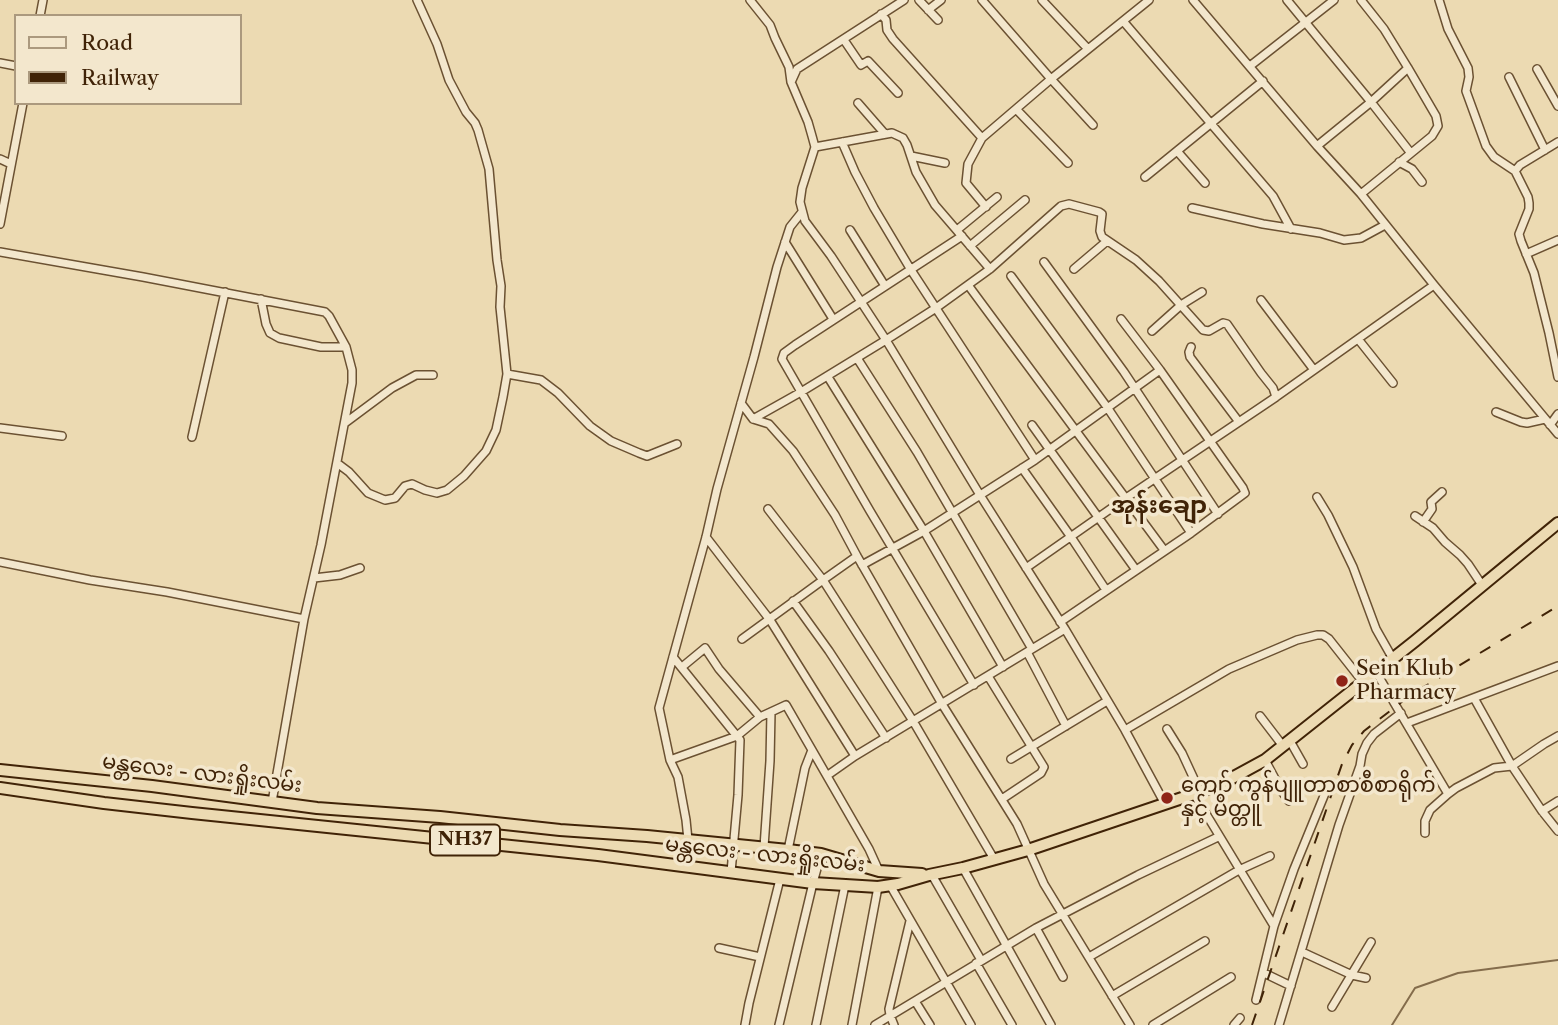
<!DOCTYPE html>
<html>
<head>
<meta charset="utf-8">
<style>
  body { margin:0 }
  #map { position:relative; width:1558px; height:1025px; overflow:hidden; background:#ecdab2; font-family:"Libre Caslon Text",serif }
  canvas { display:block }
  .legend { position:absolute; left:14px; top:14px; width:228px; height:91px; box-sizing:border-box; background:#f3e7cd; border:2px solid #ab997e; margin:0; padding:9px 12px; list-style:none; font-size:21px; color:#402307 }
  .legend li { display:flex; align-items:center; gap:14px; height:35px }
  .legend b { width:35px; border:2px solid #ab997e }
</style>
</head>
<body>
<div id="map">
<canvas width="1558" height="1025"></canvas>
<ul class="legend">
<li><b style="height:9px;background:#f3e7cd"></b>Road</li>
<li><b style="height:9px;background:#402307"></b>Railway</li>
</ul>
</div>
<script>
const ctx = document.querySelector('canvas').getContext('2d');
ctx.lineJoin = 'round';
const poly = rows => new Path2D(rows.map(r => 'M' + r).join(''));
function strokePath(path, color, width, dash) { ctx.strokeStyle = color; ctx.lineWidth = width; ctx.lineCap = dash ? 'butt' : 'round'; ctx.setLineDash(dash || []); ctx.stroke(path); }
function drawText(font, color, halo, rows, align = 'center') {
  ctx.font = font + ' "Libre Caslon Text","Noto Sans Myanmar",serif'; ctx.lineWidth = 7; ctx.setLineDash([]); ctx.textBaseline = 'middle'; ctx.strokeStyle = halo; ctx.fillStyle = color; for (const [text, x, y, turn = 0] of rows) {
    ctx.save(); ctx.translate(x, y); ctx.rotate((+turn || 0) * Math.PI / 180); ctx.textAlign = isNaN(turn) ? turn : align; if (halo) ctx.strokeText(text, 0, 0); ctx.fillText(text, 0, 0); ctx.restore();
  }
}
strokePath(poly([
  [1392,1025,1415,988,1458,973,1558,960]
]), '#846c4b', 2);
const minor = poly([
  [750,0,770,25,775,38,789,67,791,82,808,122,812,136,815,147,802,188,800,202,805,221,831,256,886,340,980,495,1065,629,1125,730,1165,804],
  [919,0,938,20],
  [982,0,1051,79,1093,125],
  [1042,0,1088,49],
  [1193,0,1317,146,1361,194,1434,285,1558,434],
  [1287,0,1371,102,1410,152],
  [1439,0,1448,29,1468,68,1469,77,1466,91,1486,146,1494,157,1515,171],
  [928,10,941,0],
  [881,14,886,20,887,30,893,39,982,138,1051,79,1149,0],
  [40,16,43,0],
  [1123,21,1273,196,1291,229],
  [844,40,861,65,868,61,898,93],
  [0,63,16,66],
  [1250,66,1334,0],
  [1537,69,1558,106],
  [1509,77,1545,150],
  [792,80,797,69,904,0],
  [858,103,885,134],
  [1016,109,1068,163],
  [982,138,968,164,966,183,986,207],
  [842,142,855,172,874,208,911,270,1035,460],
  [1558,142,1520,165,1515,171,1528,197,1529,203,1529,209,1519,234,1521,241,1534,273,1549,333,1558,377],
  [1317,146,1371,102,1408,68],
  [815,147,892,133,903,138,907,145,916,172,935,205,990,269,1061,206,1069,204,1099,212,1102,214,1100,231,1102,237,1136,260,1159,281,1203,330,1209,331,1223,323,1227,324,1261,373,1273,388,1276,397],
  [1177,151,1205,183],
  [911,156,945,163],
  [0,159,11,164],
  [1399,162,1412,169,1422,182],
  [1145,177,1263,81],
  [1361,194,1432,136,1438,126,1436,116,1408,68,1384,29,1361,0],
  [1192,208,1263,224,1320,233,1344,240,1361,238,1385,225],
  [0,224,23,103],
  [850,230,885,286],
  [957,230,997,197],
  [962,236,795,345,784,353,782,359,870,511,974,685],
  [785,242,833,319],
  [970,246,1025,200],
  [0,252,143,277,325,312,329,316,346,347,352,370,352,383,321,545,304,619,272,802],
  [1526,254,1558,240],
  [1044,262,1124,372,1218,514],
  [1074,269,1107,241],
  [1011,276,1107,407,1191,533],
  [968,285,1164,550],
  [261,299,266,324,270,333,279,338,321,347,346,347],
  [1261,300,1314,370],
  [1152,331,1181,305,1202,292],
  [1358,339,1393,383],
  [1191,347,1189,352,1190,357,1239,422],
  [857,358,917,452,1032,649],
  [507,374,541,380,558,393,590,426,611,441,639,453,647,456,677,444],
  [828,377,924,531,1003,667],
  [741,403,753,419,769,424,793,451,835,515,857,556,942,704,1017,824,1044,884,1130,1025],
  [1496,412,1521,422,1527,423,1545,419],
  [753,419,801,392,886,340,936,308,990,269],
  [345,423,392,388,416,375,433,375],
  [1032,425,1136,570],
  [1550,425,1558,414],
  [0,428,62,436],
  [192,437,225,292],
  [337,463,349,472,368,493,385,500,395,498,405,486,412,484,425,490,437,493,447,490,464,476,486,451,496,430,503,397,507,374,500,307,501,286,497,260,489,169,478,130,475,123,466,112,449,80,437,44,417,0],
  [1022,468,1071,537,1106,590],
  [1317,497,1328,515,1353,567,1376,629,1393,659],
  [1415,516,1433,528,1445,542,1460,555,1468,564,1482,585],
  [1423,522,1432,509,1431,502,1442,492],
  [706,537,770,620,855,756],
  [857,556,823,580,913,721,994,859],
  [0,562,90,580,167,592,304,619],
  [862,565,924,531,1035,460,1160,370],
  [1026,568,1126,498,1276,397,1434,285],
  [314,578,340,575,360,568],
  [793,601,829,651,886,738],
  [1060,622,1191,533,1245,493,1243,488,1160,370,1121,319],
  [742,639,823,580,768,509],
  [1027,652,1066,726],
  [673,657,740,740,738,795,731,872],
  [682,667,705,648,719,669,760,717],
  [1376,672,1448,794,1456,788,1494,768,1512,766,1544,744,1558,736],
  [988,676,1044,767,1041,773,1002,799],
  [1474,698,1512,766,1542,811,1558,831],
  [1260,716,1283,746],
  [1407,723,1558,666],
  [1167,729,1182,753,1200,792],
  [1125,730,1229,669,1297,640,1317,635,1323,635,1329,639,1363,682],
  [1290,741,1303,764],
  [1011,759,1107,701],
  [670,760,737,736,760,717,786,705,812,750],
  [1265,760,1281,790,1289,801],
  [828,775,855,756,1065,629],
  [1194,794,1274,926],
  [1542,811,1558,801],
  [1425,833,1425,821,1430,810,1448,794],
  [688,840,686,820,678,777,670,760,659,708,706,537,717,489,754,357,777,267,790,227,802,212],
  [764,847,770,761,771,712],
  [788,850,805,768,812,750,869,849,879,871],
  [963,868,1051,1025],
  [932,875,981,960],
  [890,885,971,1025],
  [1036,928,1063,977],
  [719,948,760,957],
  [1302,952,1352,975,1366,978],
  [1089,957,1239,870,1270,856],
  [976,963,1012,1025],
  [1264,973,1291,986],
  [1112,996,1205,941],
  [1256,1000,1274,926,1294,869,1328,786],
  [915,1001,930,1025],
  [1332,1007,1371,942],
  [745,1025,749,1003,780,879],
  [779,1025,813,883,821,854],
  [816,1025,845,885],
  [852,1025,878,887],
  [875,1025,1036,928,1138,875,1218,837],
  [894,1025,890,1015,889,1009,910,921],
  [1153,1025,1231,977],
  [1234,1025,1240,1018],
  [1279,1025,1339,825,1360,766,1362,754,1367,743,1374,734,1401,713]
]);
const highway = poly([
  [0,770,152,786,317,808,440,817,560,830,647,836,788,850,821,854,879,871,922,874],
  [0,788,104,803,192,813,598,855,813,883,878,887,898,884,929,875,963,868,1028,850,1194,794,1221,784,1265,760,1415,641,1558,523]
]);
strokePath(minor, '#6b5132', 10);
strokePath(highway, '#402307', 14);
strokePath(minor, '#f3e7cd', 7);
strokePath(highway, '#ecdab2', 10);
strokePath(poly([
  [1252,1025,1342,764,1352,745,1364,731,1412,694,1558,606]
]), '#402307', 2, [12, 12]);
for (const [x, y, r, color] of [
  [1342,681,7,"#8f2418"],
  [1167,798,7,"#8f2418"]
]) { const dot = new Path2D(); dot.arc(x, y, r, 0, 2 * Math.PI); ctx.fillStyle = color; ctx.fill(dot); strokePath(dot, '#f3e7cd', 2.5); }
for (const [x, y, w] of [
  [465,840,70]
]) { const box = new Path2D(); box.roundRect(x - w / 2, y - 15.5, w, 31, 5); ctx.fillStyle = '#f3e7cd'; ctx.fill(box); strokePath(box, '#402307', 2); }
drawText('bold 19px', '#402307', null, [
  ["NH37",465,840]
]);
drawText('21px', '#402307', '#f3e7cd', [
  ["Sein Klub",1356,669],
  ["Pharmacy",1356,693],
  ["ကျော် ကွန်ပျူတာစာစီစာရိုက်",1181,786],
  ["နှင့် မိတ္တူ",1181,810]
], 'left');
drawText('21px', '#402307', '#f3e7cd', [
  ["မန္တလေး - လားရှိုးလမ်း",202,774,7],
  ["မန္တလေး - လားရှိုးလမ်း",765,855,6]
]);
drawText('bold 24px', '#402307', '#f3e7cd', [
  ["အုန်းချော",1159,506]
]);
</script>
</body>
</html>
